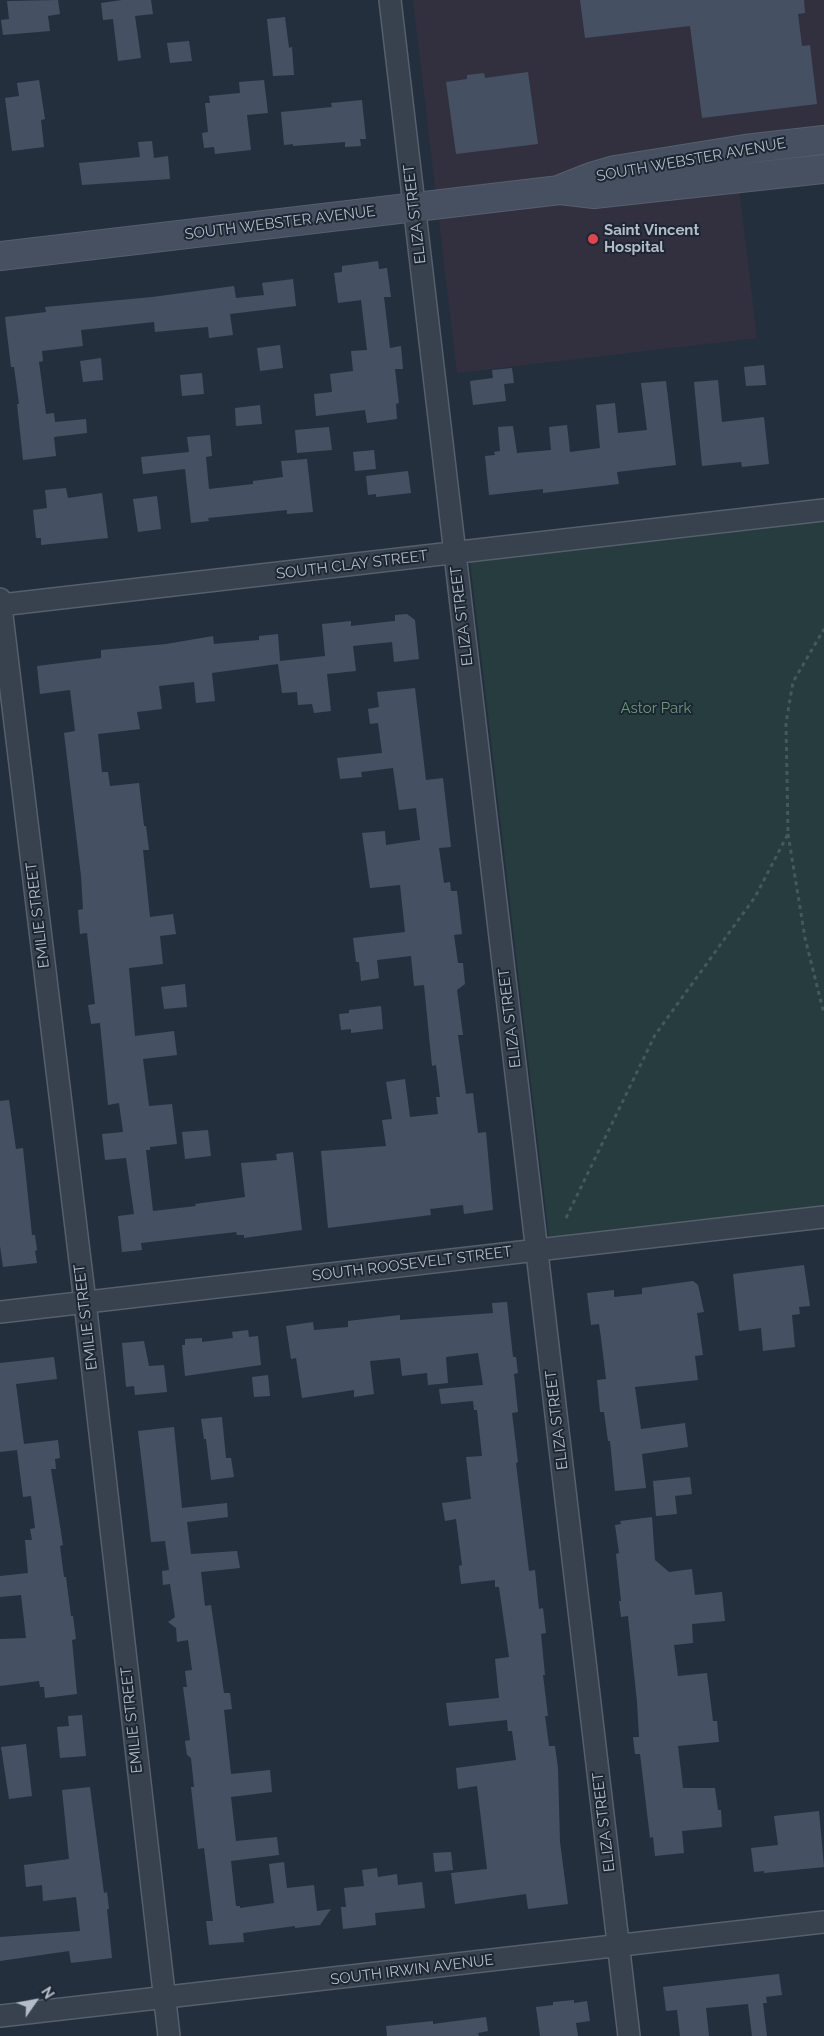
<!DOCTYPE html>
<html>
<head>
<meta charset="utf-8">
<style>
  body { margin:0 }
  #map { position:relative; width:824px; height:2036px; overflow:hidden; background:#242f3e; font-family:Raleway,sans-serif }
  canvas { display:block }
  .north { position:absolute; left:10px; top:1976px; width:50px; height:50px; -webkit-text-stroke:4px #1d2633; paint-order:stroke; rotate:57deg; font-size:14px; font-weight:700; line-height:20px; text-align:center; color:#b4bcc9 }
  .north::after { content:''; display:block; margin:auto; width:18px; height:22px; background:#b4bcc9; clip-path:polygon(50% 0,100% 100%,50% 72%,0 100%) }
</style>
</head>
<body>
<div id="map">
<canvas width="824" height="2036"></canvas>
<div class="north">N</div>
</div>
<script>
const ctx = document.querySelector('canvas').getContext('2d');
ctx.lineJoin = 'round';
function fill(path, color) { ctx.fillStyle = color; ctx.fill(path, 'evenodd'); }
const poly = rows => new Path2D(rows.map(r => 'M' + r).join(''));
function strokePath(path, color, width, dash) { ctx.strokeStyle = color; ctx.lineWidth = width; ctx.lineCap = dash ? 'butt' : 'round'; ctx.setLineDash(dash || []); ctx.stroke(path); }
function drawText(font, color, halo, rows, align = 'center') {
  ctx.font = font + ' Raleway,sans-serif'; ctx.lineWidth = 4; ctx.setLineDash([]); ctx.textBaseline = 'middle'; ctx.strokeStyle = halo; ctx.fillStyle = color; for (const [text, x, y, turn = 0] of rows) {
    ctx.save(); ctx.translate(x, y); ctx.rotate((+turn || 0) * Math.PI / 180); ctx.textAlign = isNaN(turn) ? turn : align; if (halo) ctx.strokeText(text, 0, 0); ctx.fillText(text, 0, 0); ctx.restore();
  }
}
fill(poly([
  [413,0,824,0,824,128,733,139,757,338,457,373]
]), '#32303f');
fill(poly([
  [824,520,824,1206,549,1237,470,561]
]), '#263c3f');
fill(poly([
  [58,0,60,14,48,16,50,31,3,35,1,20,9,19,7,1],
  [122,0,151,0,153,14,135,16,141,58,118,61,113,19,103,20,101,3],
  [580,0,804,0,805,13,798,14,802,46,810,45,817,104,702,118,690,26,585,38],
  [285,17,289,48,292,47,294,75,273,76,267,19],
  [189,41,192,61,170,63,167,43],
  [528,72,538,144,456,154,446,82,467,79,467,75,484,73,485,78],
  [39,80,45,119,41,120,44,147,12,151,5,98,19,96,17,83],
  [264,80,268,113,247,115,251,150,215,154,214,147,204,148,202,133,208,132,205,103,210,103,209,96,240,93,239,82],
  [362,100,366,139,360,139,361,146,345,147,345,142,293,146,293,144,284,145,281,112,332,107,331,103],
  [152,141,154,158,168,156,170,179,82,185,79,163,140,157,138,142],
  [378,261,379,269,387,268,391,297,384,297,390,348,401,346,403,369,395,369,399,403,396,404,397,419,367,423,365,410,316,416,314,394,332,392,330,374,353,371,351,351,367,350,361,300,338,303,334,273,342,272,342,266],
  [293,279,296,306,230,314,233,335,209,338,208,327,155,332,154,322,81,330,83,346,42,351,43,361,39,362,46,414,54,413,55,422,86,419,87,433,54,437,56,456,23,460,17,404,19,404,14,367,11,367,5,317,46,312,45,307,152,297,234,286,236,298,264,295,262,283],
  [280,345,283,368,260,371,257,348],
  [101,358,103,380,83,382,80,361],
  [764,365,766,385,746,386,744,367],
  [512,368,514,383,504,384,506,401,473,405,470,381,493,378,492,370],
  [202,373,204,394,182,396,180,375],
  [718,380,722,422,764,417,769,464,742,467,741,462,702,466,694,382],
  [666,381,676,465,617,472,619,484,543,493,543,489,489,495,485,456,495,455,494,452,500,451,498,427,513,426,517,453,551,450,549,427,567,425,570,452,600,448,596,405,615,403,618,433,647,430,641,383],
  [260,405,262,424,236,426,235,408],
  [329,427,332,450,297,453,295,430],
  [210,435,212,456,206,457,209,489,253,484,253,481,283,477,281,461,307,459,313,512,287,514,287,510,208,518,209,521,191,523,185,469,143,474,141,457,189,452,187,437],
  [374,450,376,469,355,471,353,452],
  [408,471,411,493,376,497,376,494,368,495,366,476],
  [66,488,68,498,102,493,108,538,41,545,41,538,36,538,33,510,47,508,45,490],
  [157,496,161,529,138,532,133,499],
  [407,614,415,620,419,659,394,662,392,642,353,646,356,671,327,674,331,711,314,713,312,704,298,705,297,692,282,693,278,664,212,673,215,701,196,703,194,682,159,686,162,709,137,712,140,729,98,734,102,772,108,772,110,786,139,783,144,826,146,826,149,850,143,850,150,917,173,914,176,934,160,936,163,964,129,968,135,1036,174,1031,177,1055,143,1059,149,1106,172,1104,177,1144,150,1147,150,1150,146,1150,153,1211,196,1206,195,1204,245,1197,241,1163,277,1160,276,1154,293,1152,302,1230,244,1238,244,1235,237,1235,236,1232,141,1243,142,1250,122,1252,118,1216,134,1214,126,1158,105,1160,102,1134,123,1132,119,1103,108,1105,100,1023,91,1024,88,1005,95,1004,87,933,80,934,78,910,83,909,81,876,64,733,75,731,70,690,40,694,37,666,101,658,101,650,166,644,213,636,214,644,259,640,259,636,278,634,280,661,325,656,322,624,351,621,351,626,385,622,395,621,395,615],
  [415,688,426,780,443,778,451,847,439,848,444,883,450,882,451,891,457,891,462,934,454,935,458,963,463,963,465,984,457,990,463,1035,458,1035,466,1094,473,1093,478,1133,486,1132,493,1210,464,1214,463,1205,430,1209,431,1215,328,1228,321,1151,386,1146,382,1120,392,1119,386,1082,405,1079,410,1117,438,1114,436,1097,440,1097,436,1065,432,1066,424,985,414,986,411,956,377,960,379,978,361,981,359,962,356,962,353,938,405,932,400,885,370,888,362,833,385,831,386,845,420,840,416,808,399,810,393,768,361,772,362,777,340,779,337,758,382,753,378,723,370,724,368,709,379,707,377,692],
  [185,984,187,1007,164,1009,161,987],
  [381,1006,383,1029,351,1033,351,1029,341,1030,339,1014,349,1013,349,1010],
  [9,1100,16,1149,23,1148,32,1235,35,1235,37,1250,35,1251,37,1263,3,1267,0,1246,0,1101],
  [208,1130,211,1156,185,1159,182,1132],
  [804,1265,810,1306,799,1307,800,1314,792,1315,795,1347,763,1351,761,1328,739,1331,733,1274],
  [693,1281,698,1285,704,1312,697,1313,703,1355,695,1356,698,1380,635,1387,641,1429,685,1423,688,1447,642,1454,646,1488,615,1491,610,1441,608,1441,604,1412,600,1412,597,1380,606,1379,601,1338,599,1324,591,1325,587,1293,614,1290,614,1297,642,1294,642,1288],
  [507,1302,513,1357,516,1357,518,1373,514,1374,518,1412,512,1413,518,1462,516,1463,529,1571,535,1570,539,1609,543,1608,546,1633,541,1634,545,1675,543,1675,548,1716,545,1716,549,1746,555,1746,558,1768,560,1842,568,1904,528,1909,526,1894,455,1904,451,1873,487,1869,477,1786,458,1789,456,1768,516,1760,512,1731,508,1731,507,1720,449,1726,446,1703,499,1698,495,1659,509,1657,499,1587,495,1587,495,1580,461,1584,459,1566,462,1565,456,1519,445,1521,442,1503,471,1499,466,1457,482,1456,477,1410,474,1410,473,1401,441,1404,439,1389,483,1385,478,1353,446,1357,448,1383,428,1385,427,1373,402,1376,400,1358,370,1361,374,1394,354,1397,354,1390,302,1398,296,1358,291,1359,286,1326,313,1322,314,1330,348,1327,348,1321,400,1315,400,1320,493,1313,492,1303],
  [248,1330,249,1337,258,1336,261,1365,185,1376,182,1345,185,1345,185,1339,202,1338,202,1342,233,1338,232,1332],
  [144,1341,149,1366,164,1365,167,1392,135,1395,134,1386,126,1387,122,1343],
  [54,1357,57,1379,16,1384,24,1444,58,1440,60,1458,55,1459,56,1469,51,1469,63,1545,60,1546,64,1577,66,1577,71,1616,73,1616,76,1639,72,1640,77,1694,45,1698,44,1687,40,1687,39,1681,0,1686,0,1639,26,1638,21,1595,0,1597,0,1576,28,1573,25,1540,32,1540,30,1529,35,1528,31,1496,23,1497,17,1450,0,1452,0,1363],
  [268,1375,270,1396,254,1397,252,1377],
  [222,1417,226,1458,231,1458,234,1477,211,1480,206,1439,204,1439,201,1419],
  [174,1427,182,1508,227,1503,228,1517,187,1522,191,1554,237,1551,240,1568,201,1572,205,1606,211,1605,224,1693,230,1693,232,1709,224,1710,231,1774,270,1770,272,1792,231,1797,236,1841,277,1837,279,1855,231,1861,236,1906,240,1906,240,1908,274,1903,269,1864,284,1862,287,1888,314,1885,317,1911,331,1909,320,1925,295,1928,295,1926,243,1933,244,1942,209,1945,206,1921,213,1921,204,1848,198,1849,191,1787,194,1787,191,1758,187,1755,185,1741,190,1740,183,1687,187,1687,185,1671,192,1670,188,1640,177,1642,176,1628,168,1622,175,1617,170,1584,163,1585,162,1571,169,1570,165,1541,151,1542,138,1431],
  [690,1477,692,1494,675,1496,677,1514,656,1516,653,1481],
  [652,1517,655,1560,669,1572,692,1569,695,1595,722,1592,725,1621,692,1624,693,1643,674,1645,678,1676,707,1673,713,1721,717,1721,719,1742,678,1746,683,1788,715,1788,718,1810,721,1810,722,1827,682,1831,684,1853,655,1856,653,1837,650,1838,640,1754,635,1754,633,1737,639,1737,637,1702,628,1616,621,1617,619,1601,621,1601,616,1554,619,1553,615,1525,621,1524,620,1521],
  [82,1715,86,1756,60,1758,57,1727,69,1726,68,1716],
  [26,1744,32,1796,9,1799,1,1747],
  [90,1787,104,1893,107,1892,109,1909,107,1909,112,1958,71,1963,69,1951,0,1961,0,1937,80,1931,76,1897,43,1901,42,1885,26,1887,24,1865,69,1859,62,1790],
  [819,1811,824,1867,764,1873,764,1871,754,1872,751,1848,778,1845,774,1816],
  [451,1852,453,1870,435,1872,433,1853],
  [377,1868,378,1877,397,1874,398,1885,422,1882,425,1908,375,1913,376,1925,343,1929,341,1907,346,1907,344,1888,364,1886,362,1870],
  [779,1974,782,1995,766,1997,767,2003,763,2003,767,2036,752,2036,748,2004,706,2008,709,2036,680,2036,677,2010,666,2011,663,1987],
  [574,2000,574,2003,587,2001,590,2021,576,2023,578,2036,540,2036,536,2007,553,2005,553,2002],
  [486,2017,488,2031,478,2033,479,2036,387,2036,386,2026,433,2021,433,2024]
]), '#455162');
const street = poly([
  [390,0,629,2036],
  [0,599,85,1302,169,2036],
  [0,605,824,510],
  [0,1312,824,1217],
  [0,2016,824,1922]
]);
const secondary = poly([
  [563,188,591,177,615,170,745,149,824,140],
  [0,256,560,190,594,194,824,169]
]);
strokePath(street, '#565f6c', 24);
strokePath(secondary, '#565f6c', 30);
strokePath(poly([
  [788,834,805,938,824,1014],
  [566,1218,655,1035,755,897,788,834,786,723,793,682,824,629]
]), '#44595c', 3, [4, 4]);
strokePath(street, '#38414e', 21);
strokePath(secondary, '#465061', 28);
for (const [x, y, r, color] of [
  [593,239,6,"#e0444e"]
]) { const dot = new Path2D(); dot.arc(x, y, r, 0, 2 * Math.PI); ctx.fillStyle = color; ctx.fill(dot); strokePath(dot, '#1d2633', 2); }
drawText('15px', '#b4bcc9', '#1d2633', [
  ["SOUTH WEBSTER AVENUE",691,160,-10],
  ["ELIZA STREET",415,214,-97],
  ["SOUTH WEBSTER AVENUE",280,223,-7],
  ["SOUTH CLAY STREET",352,565,-7],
  ["ELIZA STREET",462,616,-97],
  ["EMILIE STREET",38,915,-97],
  ["ELIZA STREET",510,1018,-97],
  ["SOUTH ROOSEVELT STREET",412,1264,-7],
  ["EMILIE STREET",86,1317,-97],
  ["ELIZA STREET",557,1420,-97],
  ["EMILIE STREET",132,1720,-96],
  ["ELIZA STREET",604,1822,-97],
  ["SOUTH IRWIN AVENUE",412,1970,-7]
]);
drawText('bold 15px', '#b4bcc9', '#1d2633', [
  ["Saint Vincent",604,230],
  ["Hospital",604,247]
], 'left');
drawText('15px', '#6b9a76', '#1d2633', [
  ["Astor Park",656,708]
]);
</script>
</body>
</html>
